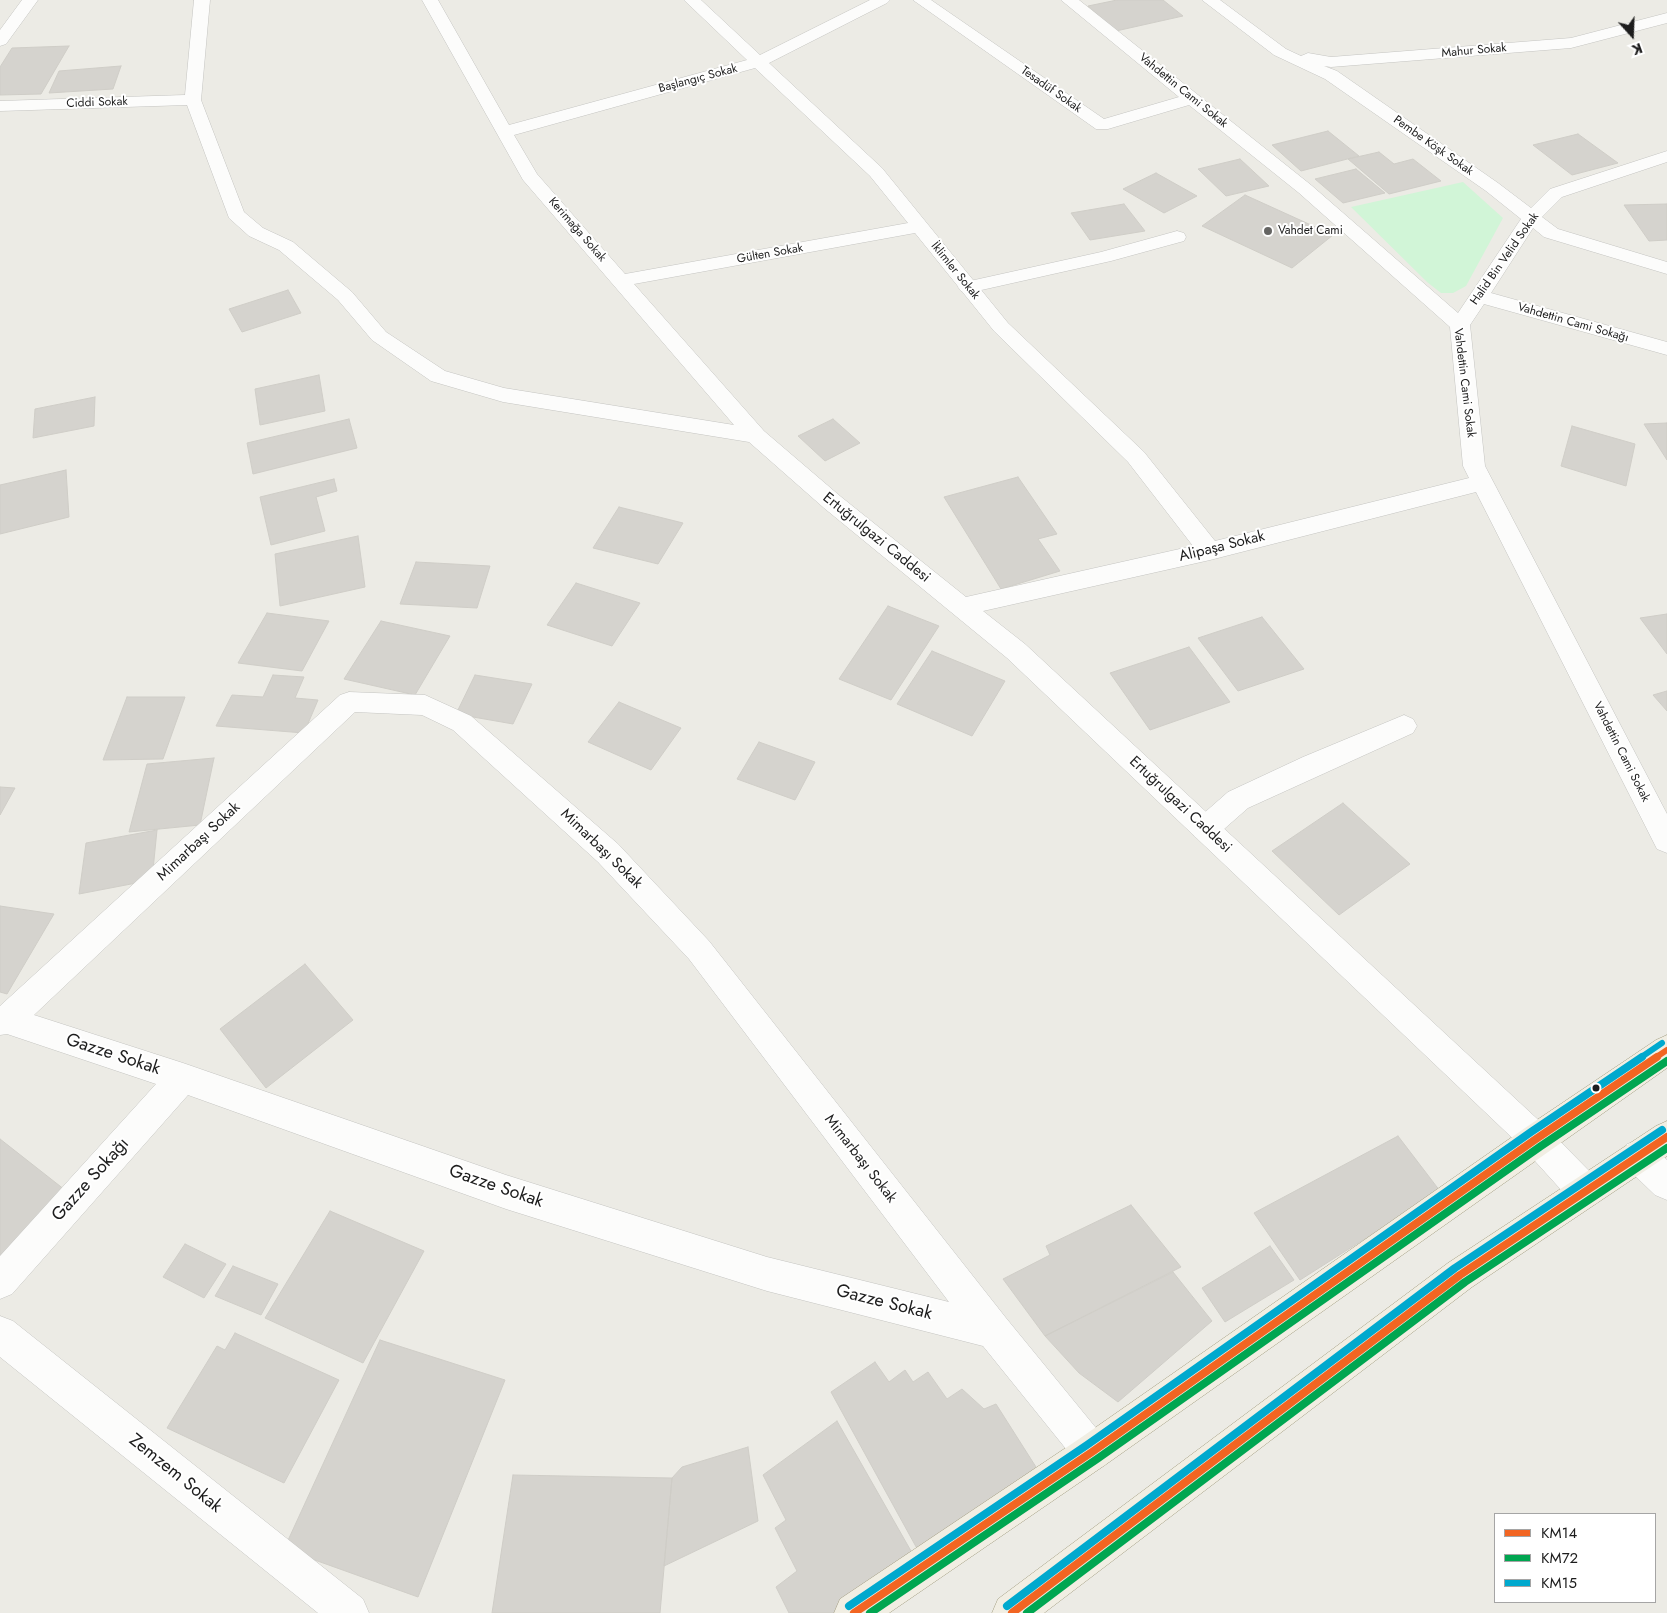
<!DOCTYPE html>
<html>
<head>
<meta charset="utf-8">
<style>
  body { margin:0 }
  #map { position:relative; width:1667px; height:1613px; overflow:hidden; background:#ecebe5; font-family:Jost,sans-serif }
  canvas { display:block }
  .legend { position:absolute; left:1494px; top:1513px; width:162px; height:90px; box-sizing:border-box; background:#fff; border:1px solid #a5a5a5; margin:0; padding:6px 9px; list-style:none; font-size:15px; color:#1d1d1d }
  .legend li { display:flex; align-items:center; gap:10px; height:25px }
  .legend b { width:25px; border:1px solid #a5a5a5 }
  .north { position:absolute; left:1607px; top:10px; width:50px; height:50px; -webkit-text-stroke:4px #fff; paint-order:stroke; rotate:160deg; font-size:14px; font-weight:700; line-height:20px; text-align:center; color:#1d1d1d }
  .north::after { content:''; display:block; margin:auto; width:18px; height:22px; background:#1d1d1d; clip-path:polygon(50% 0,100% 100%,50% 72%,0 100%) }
</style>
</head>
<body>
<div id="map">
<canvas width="1667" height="1613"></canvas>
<ul class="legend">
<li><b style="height:6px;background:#f26522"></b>KM14</li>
<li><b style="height:6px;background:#00a651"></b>KM72</li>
<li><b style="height:6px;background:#00a9ce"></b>KM15</li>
</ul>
<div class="north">K</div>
</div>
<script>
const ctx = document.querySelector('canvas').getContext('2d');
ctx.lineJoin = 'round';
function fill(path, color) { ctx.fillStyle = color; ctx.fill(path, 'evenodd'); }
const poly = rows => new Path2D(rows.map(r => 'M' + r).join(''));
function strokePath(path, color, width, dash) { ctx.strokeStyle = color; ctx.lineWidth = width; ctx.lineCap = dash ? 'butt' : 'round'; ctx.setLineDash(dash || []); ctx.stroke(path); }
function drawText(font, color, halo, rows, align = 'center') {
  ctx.font = font + ' Jost,sans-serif'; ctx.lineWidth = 4; ctx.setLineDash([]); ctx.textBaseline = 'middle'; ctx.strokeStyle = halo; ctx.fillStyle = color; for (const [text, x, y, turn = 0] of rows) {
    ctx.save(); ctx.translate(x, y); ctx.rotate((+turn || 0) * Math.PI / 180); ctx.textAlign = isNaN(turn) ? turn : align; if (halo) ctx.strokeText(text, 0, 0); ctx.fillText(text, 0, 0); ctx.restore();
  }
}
fill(poly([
  [1463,182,1503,218,1466,286,1453,293,1441,293,1427,282,1351,207]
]), '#d1f5d7');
const building = poly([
  [1117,0,1163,0,1183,16,1116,31,1088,6,1117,0],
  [69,46,41,94,0,95,0,67,12,48,69,46],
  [121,66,113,89,49,93,59,71,121,66],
  [1328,131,1359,156,1301,171,1272,145,1328,131],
  [1578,134,1618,163,1572,175,1533,145,1578,134],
  [1379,152,1394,164,1413,159,1441,181,1389,194,1348,159,1379,152],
  [1240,159,1269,186,1226,196,1198,169,1240,159],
  [1356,169,1385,193,1343,203,1315,179,1356,169],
  [1156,173,1197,196,1164,213,1123,189,1156,173],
  [1245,195,1333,235,1292,268,1202,226,1245,195],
  [1124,204,1145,231,1090,240,1071,213,1124,204],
  [1667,204,1667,240,1649,241,1624,205,1667,204],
  [288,290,301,313,242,332,229,309,288,290],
  [319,375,325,411,260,425,255,389,319,375],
  [95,397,94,426,33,438,35,409,95,397],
  [349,419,357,448,253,474,247,443,349,419],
  [833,419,860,443,825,461,798,436,833,419],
  [1667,423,1667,460,1644,424,1667,423],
  [1572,426,1635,444,1626,486,1561,466,1572,426],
  [66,470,69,517,0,534,0,485,66,470],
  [1018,477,1057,534,1038,539,1060,571,1001,589,944,497,1018,477],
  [334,479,337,491,316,497,325,531,271,545,260,497,334,479],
  [619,507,683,523,658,564,593,548,619,507],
  [358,536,365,587,280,606,275,554,358,536],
  [416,562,490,566,477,608,400,604,416,562],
  [576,583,640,603,612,646,547,625,576,583],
  [888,606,939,626,891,700,839,679,888,606],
  [267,613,329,621,302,671,238,663,267,613],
  [1667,614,1667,654,1640,618,1667,614],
  [1262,617,1304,669,1238,691,1198,638,1262,617],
  [381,621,450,636,415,695,344,679,381,621],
  [1189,647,1230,702,1150,730,1110,673,1189,647],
  [932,651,1005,681,972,736,897,704,932,651],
  [273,675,304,677,295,698,318,700,304,733,216,726,232,695,263,697,273,675],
  [475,675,532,684,513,724,456,714,475,675],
  [1667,691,1667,711,1653,695,1667,691],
  [127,697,185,697,163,759,103,760,127,697],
  [619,702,681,728,651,770,588,742,619,702],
  [759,742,815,762,795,800,737,779,759,742],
  [214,758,200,825,129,832,147,764,214,758],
  [0,787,15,788,0,815,0,787],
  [1343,803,1410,864,1339,915,1272,851,1343,803],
  [157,830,152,880,79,894,86,843,157,830],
  [0,906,54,914,7,994,0,992,0,906],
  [305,964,353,1020,266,1088,220,1029,305,964],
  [1398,1136,1440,1191,1300,1280,1254,1213,1398,1136],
  [0,1139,65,1190,0,1258,0,1139],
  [1131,1205,1181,1267,1045,1336,1003,1279,1050,1255,1046,1246,1131,1205],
  [330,1211,424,1251,363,1363,265,1318,330,1211],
  [185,1244,226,1264,204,1298,163,1277,185,1244],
  [1270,1246,1294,1280,1225,1322,1202,1288,1270,1246],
  [233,1266,278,1284,261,1315,215,1296,233,1266],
  [1173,1272,1212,1321,1118,1402,1079,1373,1045,1336,1173,1272],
  [235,1333,339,1380,284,1483,167,1428,217,1346,225,1350,235,1333],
  [380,1340,505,1380,418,1597,284,1549,380,1340],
  [875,1362,889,1382,905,1370,913,1382,928,1372,947,1399,962,1389,984,1409,996,1404,1036,1467,920,1554,831,1392,875,1362],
  [837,1421,915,1558,844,1613,789,1613,776,1587,797,1571,775,1528,786,1520,763,1475,837,1421],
  [748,1447,758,1521,664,1566,672,1478,682,1467,748,1447],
  [513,1475,672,1478,660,1613,492,1613,513,1475]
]);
fill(building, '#d5d3ce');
strokePath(building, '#cfcdc7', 1);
const lane = poly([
  [1177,231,1184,233,1186,237,1184,241,1111,261,968,293,961,291,958,287,961,283,1101,252,1177,231],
  [1404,715,1413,719,1417,726,1413,733,1248,808,1215,837,1205,841,1195,837,1191,829,1195,821,1228,792,1303,757,1404,715]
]);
const street = poly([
  [22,0,38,0,6,44,0,46,0,30,22,0],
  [194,0,210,0,201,100,244,212,263,228,293,242,352,292,386,332,445,371,504,388,734,425,523,180,422,0,438,0,509,125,747,60,684,0,701,0,760,55,870,0,890,0,887,3,769,63,882,168,1008,323,1144,452,1215,541,1469,478,1463,466,1450,327,1299,193,1189,105,1108,129,1096,129,913,0,931,0,1104,119,1179,97,1061,0,1079,0,1311,185,1458,313,1521,219,1486,191,1325,79,1274,55,1202,0,1220,0,1286,49,1301,56,1308,53,1331,57,1571,38,1667,13,1667,23,1571,48,1331,67,1324,66,1337,71,1498,183,1531,208,1550,189,1667,151,1667,162,1562,197,1542,217,1558,229,1667,262,1667,274,1544,237,1533,228,1491,293,1667,342,1667,355,1484,304,1470,325,1485,466,1667,814,1667,853,1657,849,1476,492,1210,560,983,611,1025,644,1547,1128,1597,1179,1602,1191,1597,1203,1585,1208,1573,1203,1525,1150,1007,658,824,508,749,442,503,402,431,381,372,340,338,300,279,250,249,236,229,218,187,105,0,111,0,101,185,95,194,0],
  [755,68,870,176,908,223,625,274,537,174,514,135,755,68],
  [915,233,994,331,1128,462,1193,546,966,597,840,496,764,431,634,284,915,233],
  [349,692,425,695,471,716,618,844,709,941,1006,1318,1105,1439,1111,1452,1105,1465,1092,1471,1079,1465,983,1346,767,1291,506,1209,188,1095,12,1294,0,1299,0,1256,156,1084,7,1034,0,1035,0,1006,340,695,349,692],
  [355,712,422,715,453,730,598,862,689,959,949,1302,767,1257,506,1175,183,1063,34,1015,355,712],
  [1639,1140,1651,1144,1667,1160,1667,1200,1655,1195,1627,1168,1623,1156,1627,1144,1639,1140],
  [0,1316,13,1321,363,1599,369,1613,318,1613,0,1357,0,1316]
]);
const primary = poly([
  [1667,1035,1667,1068,1105,1465,889,1613,834,1613,840,1599,1079,1439,1525,1128,1656,1040,1667,1035],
  [1667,1121,1667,1156,1472,1287,1044,1613,992,1613,998,1599,1448,1263,1656,1126,1667,1121]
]);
strokePath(lane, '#c4c4c1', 1);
strokePath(street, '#c4c4c1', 1);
strokePath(primary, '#a29d82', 1);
fill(lane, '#fcfcfb');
fill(street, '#fcfcfb');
fill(primary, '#f1eee3');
strokePath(poly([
  [1655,1058,1667,1050]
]), '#f26522', 6);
strokePath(poly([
  [854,1613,1092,1452,1536,1139,1657,1057],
  [1012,1613,1460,1275,1667,1137]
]), '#f26522', 8);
strokePath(poly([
  [870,1613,1097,1459,1541,1146,1667,1061],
  [1027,1613,1465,1282,1667,1148]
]), '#00a651', 8);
strokePath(poly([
  [1640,1058,1662,1043]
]), '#00a9ce', 6);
strokePath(poly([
  [849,1606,1087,1445,1531,1132,1642,1057],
  [1007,1606,1455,1268,1662,1130]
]), '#00a9ce', 8);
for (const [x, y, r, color] of [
  [1268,231,5,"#656563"],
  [1596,1088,4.5,"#1d1d1d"]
]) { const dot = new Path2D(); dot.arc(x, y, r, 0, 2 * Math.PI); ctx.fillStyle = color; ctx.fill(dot); strokePath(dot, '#fff', 2); }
drawText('12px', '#1d1d1d', '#fff', [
  ["Mahur Sokak",1474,51,-5],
  ["Başlangıç Sokak",698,79,-15],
  ["Tesadüf Sokak",1051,90,35],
  ["Vahdettin Cami Sokak",1183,91,39],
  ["Ciddi Sokak",97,103,-2],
  ["Pembe Köşk Sokak",1433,146,35],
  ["Kerimağa Sokak",577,230,49],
  ["Gülten Sokak",770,254,-10],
  ["Halid Bin Velid Sokak",1505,259,-55],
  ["İklimler Sokak",955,271,51],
  ["Vahdettin Cami Sokağı",1573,323,16],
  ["Vahdettin Cami Sokak",1464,383,83],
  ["Vahdettin Cami Sokak",1621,752,63]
]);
drawText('12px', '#1d1d1d', '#fff', [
  ["Vahdet Cami",1278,231]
], 'left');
drawText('15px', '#1d1d1d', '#fff', [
  ["Ertuğrulgazi Caddesi",876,538,39],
  ["Alipaşa Sokak",1222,547,-14],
  ["Ertuğrulgazi Caddesi",1180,805,43],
  ["Mimarbaşı Sokak",199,842,-43],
  ["Mimarbaşı Sokak",601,849,44],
  ["Mimarbaşı Sokak",860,1159,52]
]);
drawText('18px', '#1d1d1d', '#fff', [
  ["Gazze Sokak",113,1055,18],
  ["Gazze Sokağı",91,1180,-48],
  ["Gazze Sokak",496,1187,19],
  ["Gazze Sokak",884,1303,14],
  ["Zemzem Sokak",175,1474,39]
]);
</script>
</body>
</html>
